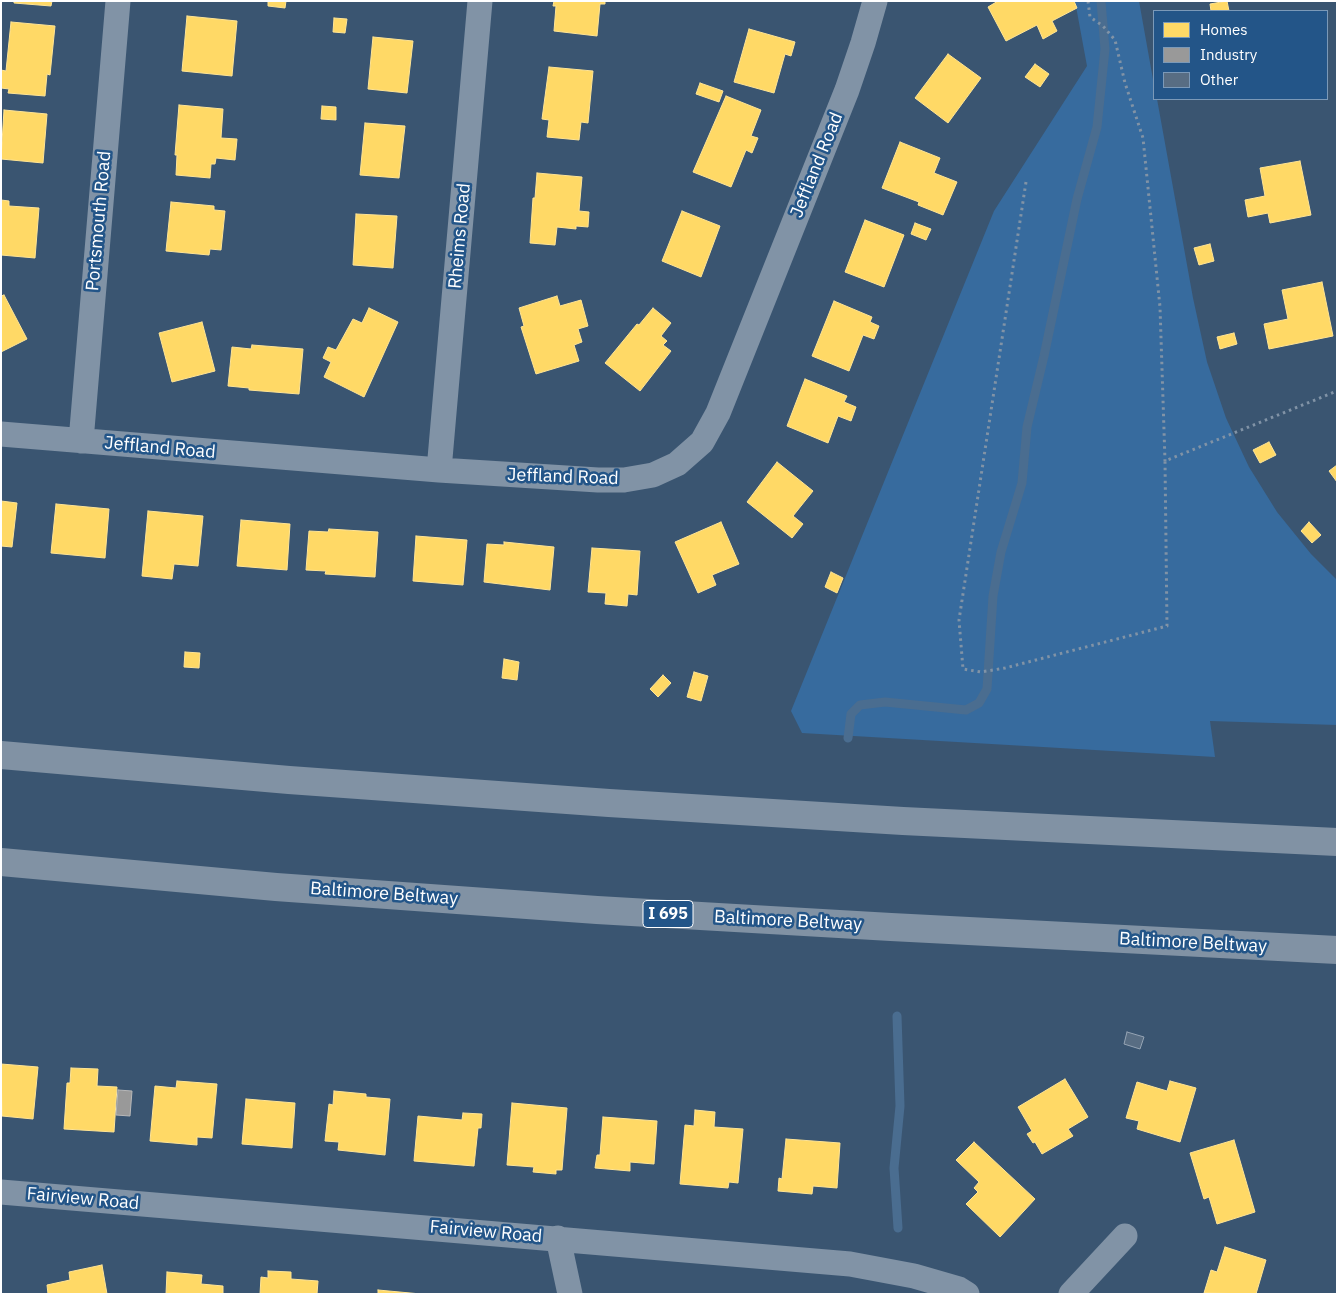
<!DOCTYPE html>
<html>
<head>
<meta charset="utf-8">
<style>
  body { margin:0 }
  #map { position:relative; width:1338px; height:1295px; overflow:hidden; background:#3a5571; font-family:"IBM Plex Sans",sans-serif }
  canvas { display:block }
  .frame { position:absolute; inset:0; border:2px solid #fff; pointer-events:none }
  .legend { position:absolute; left:1153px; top:10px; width:175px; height:90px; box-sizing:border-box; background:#235588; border:1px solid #7b99b8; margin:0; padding:6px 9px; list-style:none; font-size:15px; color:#fff }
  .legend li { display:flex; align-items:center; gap:10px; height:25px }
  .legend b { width:25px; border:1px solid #7b99b8 }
</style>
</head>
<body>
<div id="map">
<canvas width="1338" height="1295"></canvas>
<div class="frame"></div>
<ul class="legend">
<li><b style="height:14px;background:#ffd966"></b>Homes</li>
<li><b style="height:14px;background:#999"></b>Industry</li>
<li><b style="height:14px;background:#586d83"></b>Other</li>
</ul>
</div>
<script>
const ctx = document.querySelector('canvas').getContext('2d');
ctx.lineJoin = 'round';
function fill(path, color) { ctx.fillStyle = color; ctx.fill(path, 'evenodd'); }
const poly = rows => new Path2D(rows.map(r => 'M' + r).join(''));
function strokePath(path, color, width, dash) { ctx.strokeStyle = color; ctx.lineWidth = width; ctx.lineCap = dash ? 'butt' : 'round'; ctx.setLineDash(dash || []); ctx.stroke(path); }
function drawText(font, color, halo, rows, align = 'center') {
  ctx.font = font + ' "IBM Plex Sans",sans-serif'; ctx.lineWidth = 5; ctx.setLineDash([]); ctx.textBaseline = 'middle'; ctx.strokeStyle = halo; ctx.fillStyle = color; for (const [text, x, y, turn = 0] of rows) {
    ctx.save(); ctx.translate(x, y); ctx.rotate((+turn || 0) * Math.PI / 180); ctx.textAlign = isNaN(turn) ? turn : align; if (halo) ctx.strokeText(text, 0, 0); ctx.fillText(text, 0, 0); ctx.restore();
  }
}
fill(poly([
  [1075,1,1139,1,1154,85,1154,99,1157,99,1193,298,1207,362,1226,418,1249,467,1277,512,1311,554,1337,580,1337,725,1210,721,1215,757,802,733,791,711,994,211,1087,66]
]), '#376b9e');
const homes = poly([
  [14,1,52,1,51,6,14,3,14,1],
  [268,1,286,1,285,8,268,6,268,1],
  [554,1,605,1,605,4,600,4,597,36,554,31,556,6,553,6,554,1],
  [998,1,1074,1,1077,8,1052,21,1057,31,1043,39,1037,25,1006,41,988,7,998,1],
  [1227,1,1229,11,1211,11,1210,4,1227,1],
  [187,16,237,21,232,76,182,71,187,16],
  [334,18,347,19,345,33,333,32,334,18],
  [11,22,55,26,50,75,47,74,45,96,8,93,9,89,1,88,1,70,6,71,11,22],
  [749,29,795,42,791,56,785,54,774,93,734,82,749,29],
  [373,37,413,41,407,93,368,89,373,37],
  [948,54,981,78,948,123,915,98,948,54],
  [1035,64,1049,74,1040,87,1025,77,1035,64],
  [549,67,593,71,588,123,581,122,579,140,547,137,549,120,542,119,549,67],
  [700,83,723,91,719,102,696,94,700,83],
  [726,96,761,110,751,136,758,138,752,153,746,150,731,187,693,172,726,96],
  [179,105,223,109,221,138,237,139,235,160,216,158,215,164,211,164,210,178,176,175,177,155,175,155,179,105],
  [322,106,336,107,336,120,321,119,322,106],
  [4,110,47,114,43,163,1,159,4,110],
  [365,123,405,126,399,178,360,175,365,123],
  [900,142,940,158,934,173,957,182,943,215,918,205,919,202,882,188,900,142],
  [1300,161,1311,215,1270,223,1268,213,1248,217,1245,200,1265,196,1260,168,1300,161],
  [537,173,582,177,579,211,589,212,588,227,576,226,576,229,557,227,555,245,530,243,533,198,535,198,537,173],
  [1,200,9,201,9,206,39,208,35,258,1,255,1,200],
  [171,202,214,206,214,210,225,211,221,250,210,249,209,255,166,251,171,202],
  [682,211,720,226,701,277,662,261,682,211],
  [356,214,397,216,393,268,353,265,356,214],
  [865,220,904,235,884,287,845,272,865,220],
  [915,223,931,229,926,240,911,234,915,223],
  [1210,244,1214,261,1199,265,1194,248,1210,244],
  [1322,282,1333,336,1269,349,1264,324,1288,319,1282,290,1322,282],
  [4,295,27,339,1,352,1,296,4,295],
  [557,296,560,306,581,300,588,326,578,329,582,342,574,345,579,361,536,374,521,327,524,326,519,308,557,296],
  [834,301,872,317,870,322,879,326,874,339,863,335,849,371,812,356,834,301],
  [369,308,398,322,364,397,324,377,331,362,323,358,328,347,336,350,353,319,362,323,369,308],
  [653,308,671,323,661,336,667,341,663,345,671,351,640,391,605,363,637,324,639,325,653,308],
  [202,322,215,371,172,382,159,333,202,322],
  [1234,333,1237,344,1220,349,1217,337,1234,333],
  [252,345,303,349,299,394,249,390,249,388,228,386,232,347,251,349,252,345],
  [805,379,847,396,844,402,856,407,851,421,838,416,828,443,787,426,805,379],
  [1269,442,1276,455,1260,463,1253,450,1269,442],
  [777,462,813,491,793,516,803,524,792,538,747,502,777,462],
  [1337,465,1337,482,1329,471,1337,465],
  [1,501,17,503,12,547,1,546,1,501],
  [56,504,109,509,105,558,51,553,56,504],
  [148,511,203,516,198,566,174,564,172,579,142,576,148,511],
  [241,520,290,524,287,570,237,566,241,520],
  [721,522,739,564,712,575,716,585,698,593,675,542,721,522],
  [1309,522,1321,535,1312,543,1301,531,1309,522],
  [329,529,378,532,375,577,325,574,326,571,306,570,309,531,328,532,329,529],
  [416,536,467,540,463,585,413,581,416,536],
  [504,542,554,547,550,590,484,582,487,544,504,545,504,542],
  [592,548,640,551,637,595,628,594,627,606,605,604,606,593,588,592,592,548],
  [831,572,843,578,837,593,825,587,831,572],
  [185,652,200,653,199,668,184,667,185,652],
  [504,659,519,662,517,680,502,678,504,659],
  [694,672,708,676,701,701,687,697,694,672],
  [663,675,671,683,658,697,650,689,663,675],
  [1,1064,38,1067,33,1119,2,1116,1,1064],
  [71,1068,98,1069,97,1086,117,1087,114,1132,64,1129,67,1083,70,1083,71,1068],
  [1065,1079,1088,1117,1068,1129,1073,1136,1042,1154,1035,1142,1033,1143,1027,1134,1032,1131,1018,1107,1065,1079],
  [177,1081,217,1084,212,1138,197,1137,197,1145,150,1141,155,1086,176,1088,177,1081],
  [1170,1081,1196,1088,1180,1142,1137,1129,1139,1121,1126,1118,1137,1082,1167,1091,1170,1081],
  [334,1091,366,1094,366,1097,390,1099,385,1155,338,1150,339,1142,325,1141,329,1104,333,1105,334,1091],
  [246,1099,295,1103,292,1148,242,1144,246,1099],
  [512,1103,567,1108,562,1170,556,1170,556,1174,533,1172,534,1167,507,1165,512,1103],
  [695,1110,715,1112,714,1127,743,1129,738,1183,729,1182,728,1188,680,1184,685,1125,694,1126,695,1110],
  [463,1113,482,1114,481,1128,478,1128,474,1166,414,1161,418,1116,462,1120,463,1113],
  [603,1117,657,1121,654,1164,630,1162,630,1171,595,1168,597,1155,600,1155,603,1117],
  [786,1139,840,1143,837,1188,813,1186,812,1194,778,1191,779,1178,782,1179,786,1139],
  [1234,1140,1255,1212,1217,1224,1209,1197,1204,1199,1190,1153,1234,1140],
  [974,1142,1035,1199,1000,1237,966,1204,978,1192,974,1188,979,1182,956,1160,974,1142],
  [1225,1247,1266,1260,1256,1294,1204,1293,1211,1270,1217,1272,1225,1247],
  [102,1265,107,1294,48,1294,47,1285,70,1280,69,1272,102,1265],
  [268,1271,291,1272,291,1279,318,1281,317,1294,260,1294,261,1277,268,1278,268,1271],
  [167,1272,202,1275,201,1284,223,1286,223,1294,166,1294,167,1272],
  [378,1290,421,1294,378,1294,378,1290]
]);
fill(homes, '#ffd966');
strokePath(homes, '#ffe494', 1);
const industry = poly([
  [118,1090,132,1091,130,1116,116,1115,118,1090]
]);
fill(industry, '#999');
strokePath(industry, '#b8b8b8', 1);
strokePath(poly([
  [848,738,851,714,860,705,885,702,966,710,979,703,987,689,993,596,1001,552,1022,483,1027,427,1044,356,1077,199,1097,127,1105,49,1101,1],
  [897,1016,900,1106,894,1168,898,1228]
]), '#4a6d90', 9);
const building = poly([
  [1127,1032,1144,1037,1140,1049,1124,1044,1127,1032]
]);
fill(building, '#586d83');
strokePath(building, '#95a4b4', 1);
strokePath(poly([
  [1088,1,1090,17,1103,26,1115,40,1125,83,1143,138,1160,307,1165,461],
  [1026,182,959,620,963,669,981,672,1005,668,1167,626,1165,461,1337,391]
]), '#8193a6', 3, [2.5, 4]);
strokePath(poly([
  [1,434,439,470,598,480,624,480,653,475,677,464,702,442,718,413,847,90,863,43,875,1],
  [81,441,118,1],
  [439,470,480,1],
  [1,1192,850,1264,914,1276,959,1289,967,1294],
  [558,1238,570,1294],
  [1071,1294,1125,1236]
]), '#8193a6', 25);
strokePath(poly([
  [1,755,289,780,609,803,903,821,1337,842],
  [1,862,276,887,597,910,891,927,1337,950]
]), '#8192a4', 28);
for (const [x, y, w] of [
  [668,914,50]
]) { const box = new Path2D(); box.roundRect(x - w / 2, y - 13.5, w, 27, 4); ctx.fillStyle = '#235588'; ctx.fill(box); strokePath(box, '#fff', 1); }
drawText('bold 16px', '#fff', null, [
  ["I 695",668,914]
]);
drawText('18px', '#fff', '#235588', [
  ["Jeffland Road",817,165,-68],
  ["Portsmouth Road",99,221,-85],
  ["Rheims Road",460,236,-85],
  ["Jeffland Road",160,448,5],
  ["Jeffland Road",563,477,2],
  ["Baltimore Beltway",384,894,4],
  ["Baltimore Beltway",788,921,3],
  ["Baltimore Beltway",1193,943,3],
  ["Fairview Road",83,1199,5],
  ["Fairview Road",486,1232,5]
]);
</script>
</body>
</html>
